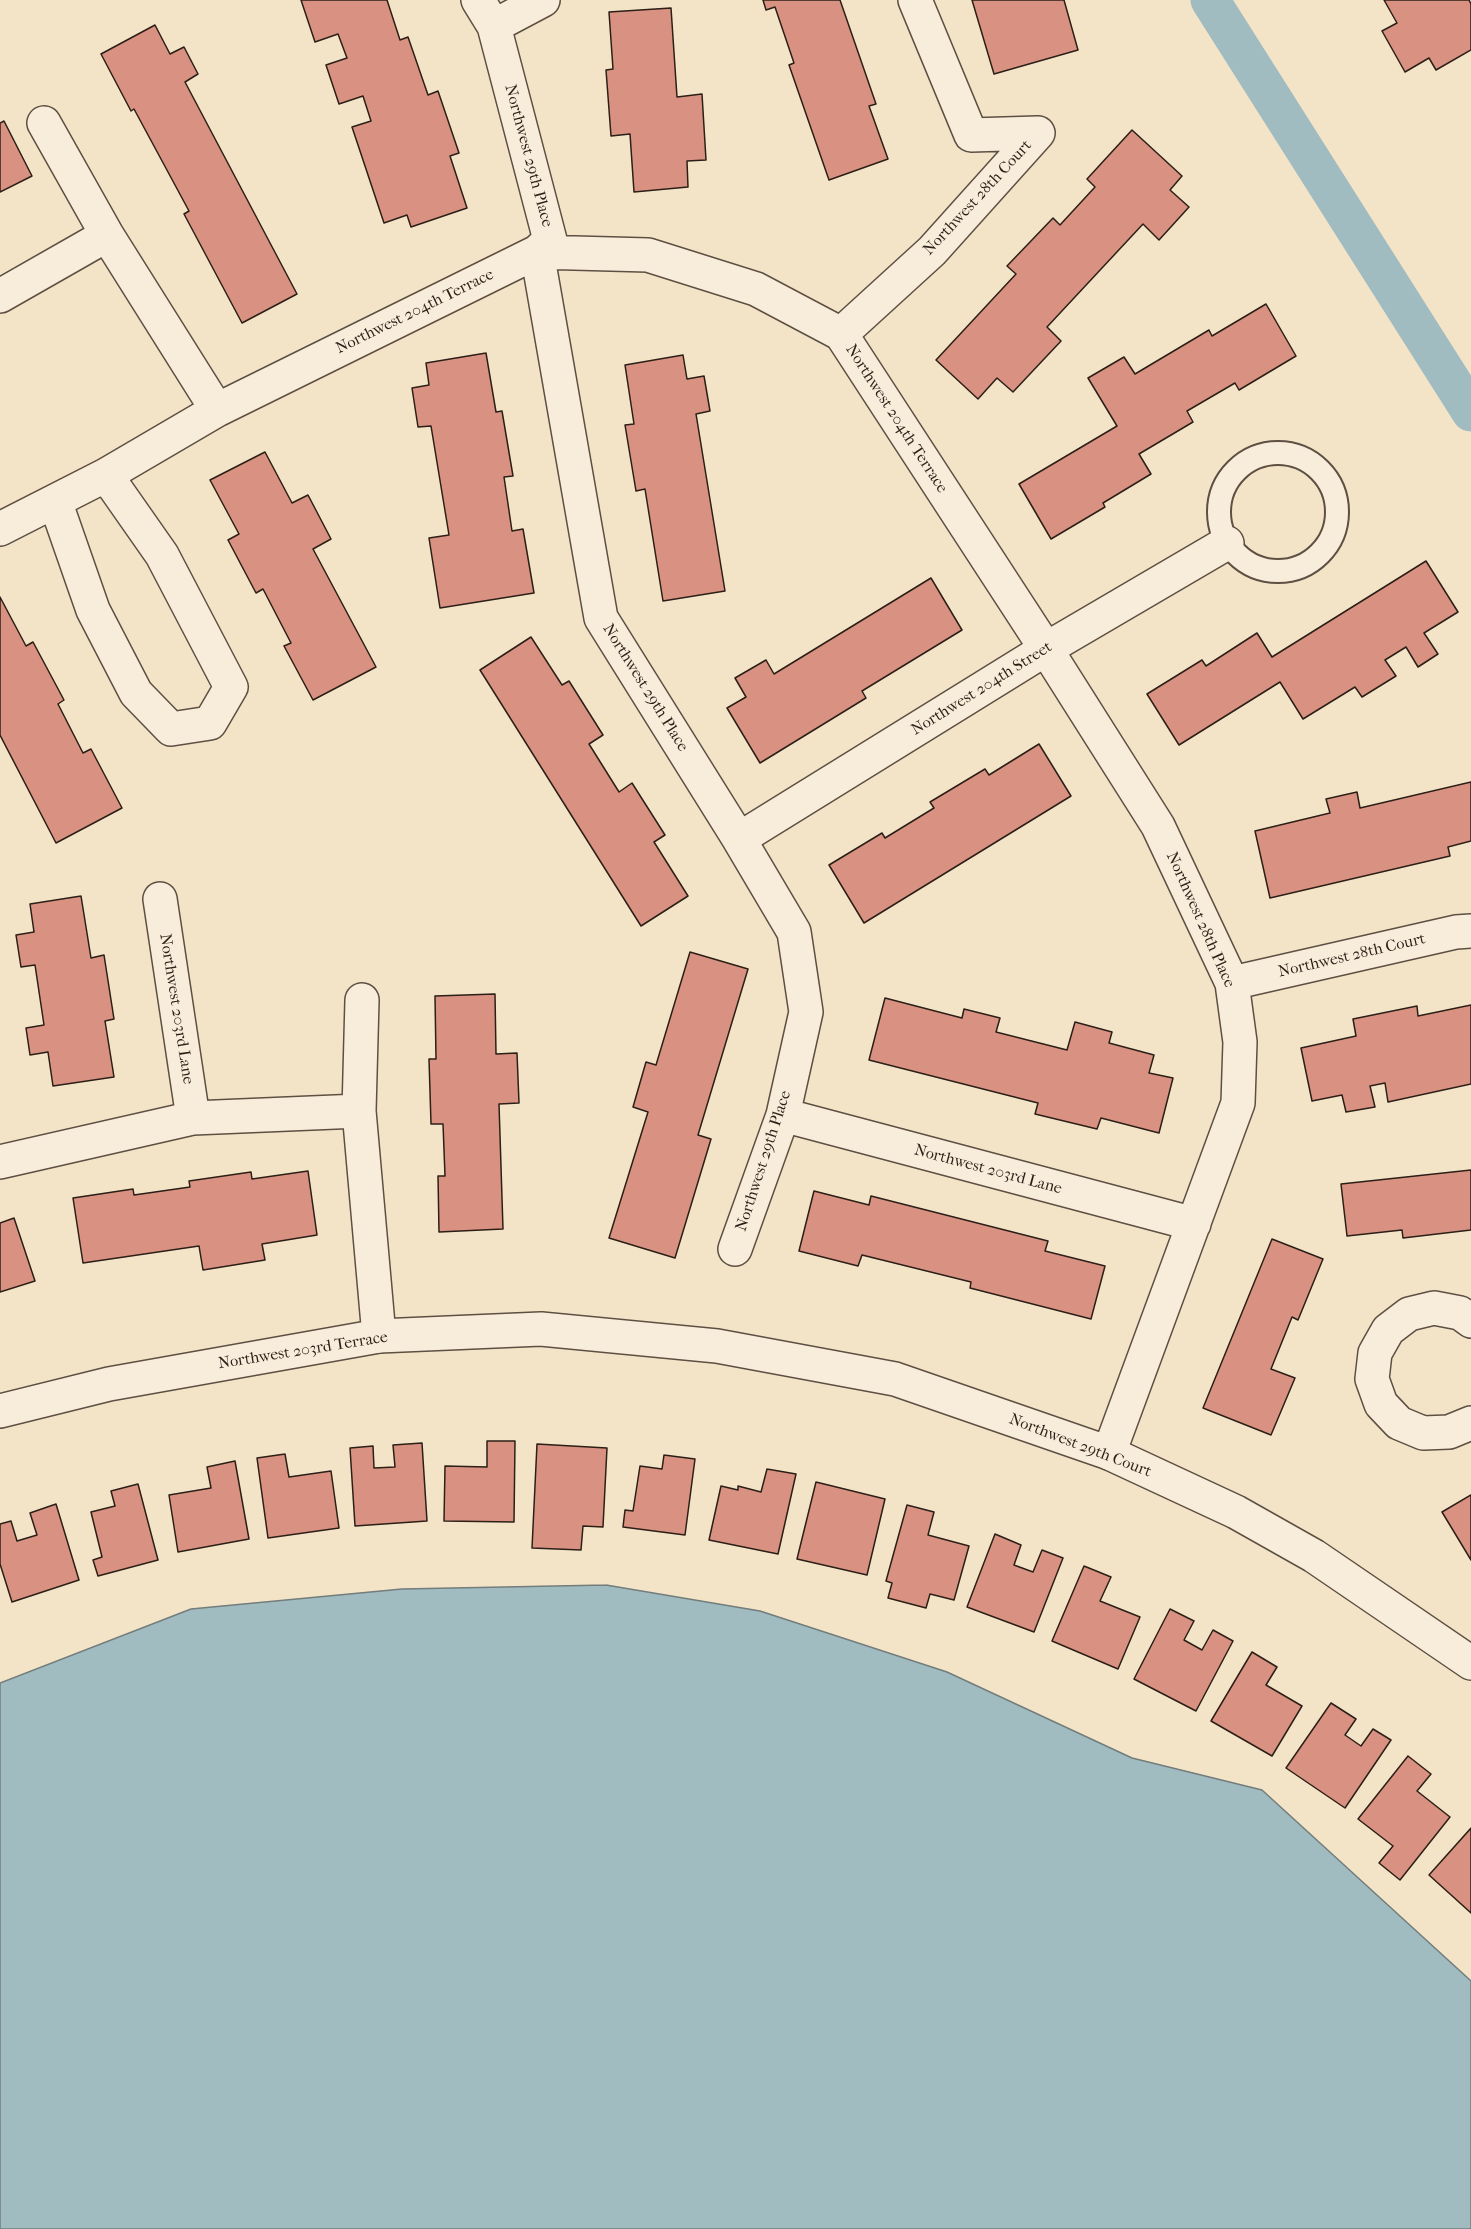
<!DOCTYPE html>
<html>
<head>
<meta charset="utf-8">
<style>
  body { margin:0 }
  canvas { display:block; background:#f4e4c7 }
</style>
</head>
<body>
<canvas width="1471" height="2229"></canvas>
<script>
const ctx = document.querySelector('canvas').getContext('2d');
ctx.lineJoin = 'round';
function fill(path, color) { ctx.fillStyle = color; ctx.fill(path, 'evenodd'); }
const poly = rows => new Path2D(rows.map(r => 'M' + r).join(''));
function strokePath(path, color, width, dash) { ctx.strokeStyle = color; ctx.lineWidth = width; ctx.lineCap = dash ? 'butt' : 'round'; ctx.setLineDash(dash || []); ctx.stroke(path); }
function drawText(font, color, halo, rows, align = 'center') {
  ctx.font = font + ' "IM FELL French Canon",serif'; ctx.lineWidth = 6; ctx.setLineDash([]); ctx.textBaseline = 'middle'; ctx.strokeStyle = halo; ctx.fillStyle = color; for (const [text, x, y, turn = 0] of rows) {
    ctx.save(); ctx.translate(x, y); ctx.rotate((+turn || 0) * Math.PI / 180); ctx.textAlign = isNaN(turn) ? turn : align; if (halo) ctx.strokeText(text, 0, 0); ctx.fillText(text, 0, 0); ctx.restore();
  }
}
const water = poly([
  [606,1585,760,1611,947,1672,1132,1758,1262,1790,1471,1981,1471,2229,0,2229,0,1683,191,1609,402,1589,606,1585]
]);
fill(water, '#a1bcc0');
strokePath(water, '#727d7c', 1.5);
strokePath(poly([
  [1210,0,1471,412]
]), '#a1bcc0', 39);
const building = poly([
  [301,0,387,0,400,40,408,37,428,95,438,91,459,153,450,156,467,208,411,227,407,215,384,223,352,127,371,121,363,96,339,104,326,65,347,58,338,34,315,42,301,0],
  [763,0,840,0,876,104,869,106,888,159,829,180,789,65,794,63,775,7,766,10,763,0],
  [972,0,1064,0,1078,50,994,74,972,0],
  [1384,0,1469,0,1471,4,1471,50,1436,70,1429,58,1405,72,1382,31,1397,23,1384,0],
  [671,8,677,97,702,94,706,160,687,161,688,187,634,192,630,134,611,136,606,70,613,69,609,12,671,8],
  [155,25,170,54,184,47,198,74,185,82,297,294,242,323,184,214,189,211,134,109,131,111,101,54,155,25],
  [4,121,32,176,0,192,0,123,4,121],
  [1132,130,1182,176,1170,190,1189,207,1159,240,1143,224,1047,327,1061,341,1013,392,997,378,978,399,936,360,1016,274,1007,266,1053,218,1060,225,1095,187,1087,179,1132,130],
  [1266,304,1296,356,1239,390,1235,383,1187,411,1193,422,1139,454,1151,474,1103,503,1105,507,1051,539,1019,484,1117,426,1088,378,1124,357,1135,374,1209,330,1212,336,1266,304],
  [486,353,496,412,502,411,513,476,504,477,512,531,523,529,534,593,440,608,429,538,449,535,431,426,418,427,412,388,429,385,426,363,486,353],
  [683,355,687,379,704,376,710,411,696,414,725,591,663,601,645,489,636,491,625,425,634,424,625,365,683,355],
  [265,452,292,503,308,495,331,539,313,549,376,667,313,700,284,646,291,643,263,589,256,593,228,540,239,534,210,480,265,452],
  [1426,561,1458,612,1424,633,1438,654,1418,667,1406,647,1385,660,1396,676,1362,697,1355,687,1303,719,1280,682,1179,745,1147,694,1202,660,1206,666,1257,633,1272,657,1426,561],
  [931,578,962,630,862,691,866,698,760,763,727,708,746,697,735,678,766,660,774,674,931,578],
  [0,597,26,646,33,642,64,700,58,704,83,753,91,749,122,808,56,843,0,735,0,597],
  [531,637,562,685,569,681,603,735,589,744,619,792,632,783,665,835,654,842,688,896,641,926,480,670,531,637],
  [1039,744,1071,796,864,923,829,865,882,833,885,838,934,808,930,802,985,769,989,775,1039,744],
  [1471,782,1471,841,1448,847,1450,856,1270,898,1255,831,1330,813,1326,799,1357,792,1360,808,1471,782],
  [81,896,91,958,104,955,114,1019,105,1021,114,1077,53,1086,48,1052,30,1055,26,1028,44,1025,35,965,21,967,16,935,34,932,30,904,81,896],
  [690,952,748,969,698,1135,711,1139,675,1258,609,1238,648,1112,633,1107,646,1062,656,1065,690,952],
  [495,994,496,1054,517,1053,519,1103,499,1104,503,1229,439,1232,438,1176,445,1176,443,1124,431,1124,429,1059,436,1059,435,996,495,994],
  [885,998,962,1018,964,1009,1000,1018,996,1032,1067,1050,1075,1022,1112,1032,1109,1043,1154,1055,1149,1073,1173,1078,1159,1133,1101,1118,1097,1129,1035,1114,1038,1103,869,1060,885,998],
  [1471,1005,1471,1084,1388,1102,1385,1083,1370,1086,1375,1107,1346,1112,1342,1095,1312,1101,1301,1048,1356,1036,1353,1019,1417,1006,1418,1016,1471,1005],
  [1471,1170,1471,1230,1403,1238,1402,1230,1347,1236,1341,1184,1471,1170],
  [308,1171,317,1235,262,1244,265,1260,203,1270,199,1246,83,1263,73,1198,133,1189,134,1195,190,1187,189,1181,251,1172,252,1179,308,1171],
  [814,1191,869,1205,871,1196,1048,1241,1045,1251,1105,1266,1091,1319,970,1288,971,1282,862,1255,858,1266,799,1251,814,1191],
  [14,1218,35,1281,0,1292,0,1223,14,1218],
  [1272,1239,1323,1259,1298,1320,1292,1317,1271,1369,1295,1378,1271,1435,1203,1408,1272,1239],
  [487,1441,515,1441,514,1522,444,1521,445,1466,487,1467,487,1441],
  [422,1443,427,1521,355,1526,350,1448,373,1446,374,1468,395,1467,393,1445,422,1443],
  [537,1444,607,1448,603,1527,583,1526,581,1550,532,1548,537,1444],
  [285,1454,289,1477,331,1471,339,1528,268,1538,257,1458,285,1454],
  [664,1455,695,1459,685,1535,623,1527,625,1510,633,1511,640,1466,662,1469,664,1455],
  [235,1461,249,1539,178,1552,169,1495,211,1488,207,1467,235,1461],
  [767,1469,796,1474,778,1554,709,1540,721,1486,738,1490,738,1486,761,1492,767,1469],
  [816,1482,885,1499,867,1575,797,1559,816,1482],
  [138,1484,158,1560,98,1576,93,1560,102,1557,91,1512,115,1506,111,1491,138,1484],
  [1471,1495,1471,1560,1442,1512,1471,1495],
  [56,1504,79,1580,12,1602,0,1564,0,1524,11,1521,17,1541,37,1535,30,1513,56,1504],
  [907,1505,934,1512,928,1535,969,1546,954,1600,930,1594,926,1608,888,1598,892,1583,886,1581,907,1505],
  [995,1534,1021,1545,1014,1565,1033,1572,1042,1550,1063,1558,1034,1632,967,1607,995,1534],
  [1084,1566,1111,1577,1100,1601,1140,1617,1118,1669,1052,1641,1084,1566],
  [1170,1609,1194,1621,1184,1640,1202,1650,1213,1630,1233,1641,1196,1711,1134,1679,1170,1609],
  [1252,1652,1277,1667,1266,1685,1302,1706,1272,1756,1211,1721,1252,1652],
  [1331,1703,1356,1719,1345,1735,1361,1746,1373,1729,1391,1740,1345,1808,1286,1768,1331,1703],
  [1408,1756,1431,1774,1417,1791,1450,1817,1400,1880,1379,1863,1393,1846,1358,1819,1408,1756],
  [1471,1828,1471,1913,1429,1875,1471,1828]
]);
fill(building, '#d99281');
strokePath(building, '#2b1f17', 1.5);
const service = poly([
  '1219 512a59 59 0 1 1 118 0a59 59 0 1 1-118 0Z'
]);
const minor = poly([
  [478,0,494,26,550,240,537,252,601,618,739,839,794,932,806,1012,783,1115,735,1249],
  [494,26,543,0],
  [44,123,107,235],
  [0,296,107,235,217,410],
  [841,334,932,251,1038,133,971,135,915,0],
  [55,501,93,610,136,693,171,729,210,723,231,687,162,555,106,475],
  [0,529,106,475,217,410,537,252,648,255,756,289,841,334,1046,649,1158,826,1232,983,1240,1042,1238,1103,1109,1453],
  [739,839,1046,649,1227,543],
  [160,899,193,1118],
  [1232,983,1456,932,1471,931],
  [362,1000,359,1111,379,1336],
  [783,1115,1194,1224],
  [0,1162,193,1118,359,1111],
  [1471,1321,1460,1313,1434,1308,1409,1314,1388,1330,1375,1353,1372,1379,1381,1404,1399,1423,1423,1433,1449,1432,1471,1423]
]);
const tertiary = poly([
  [0,1411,109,1384,379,1336,541,1329,717,1346,895,1379,1109,1453,1236,1512,1314,1556,1471,1663]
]);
strokePath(service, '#5d5043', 26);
strokePath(minor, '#5d5043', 36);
strokePath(tertiary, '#5d5043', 36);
strokePath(service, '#f8eddb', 22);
strokePath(minor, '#f8eddb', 33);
strokePath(tertiary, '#f8eddb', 33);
drawText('16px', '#2b1f17', '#f8eddb', [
  ["Northwest 29th Place",528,156,75],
  ["Northwest 28th Court",978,198,-47],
  ["Northwest 204th Terrace",415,312,-26],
  ["Northwest 204th Terrace",896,419,57],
  ["Northwest 29th Place",645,688,58],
  ["Northwest 204th Street",982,689,-32],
  ["Northwest 28th Place",1200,920,66],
  ["Northwest 28th Court",1352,956,-13],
  ["Northwest 203rd Lane",176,1009,81],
  ["Northwest 29th Place",764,1161,-72],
  ["Northwest 203rd Lane",988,1170,15],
  ["Northwest 203rd Terrace",303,1351,-9],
  ["Northwest 29th Court",1080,1446,21]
]);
</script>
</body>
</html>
